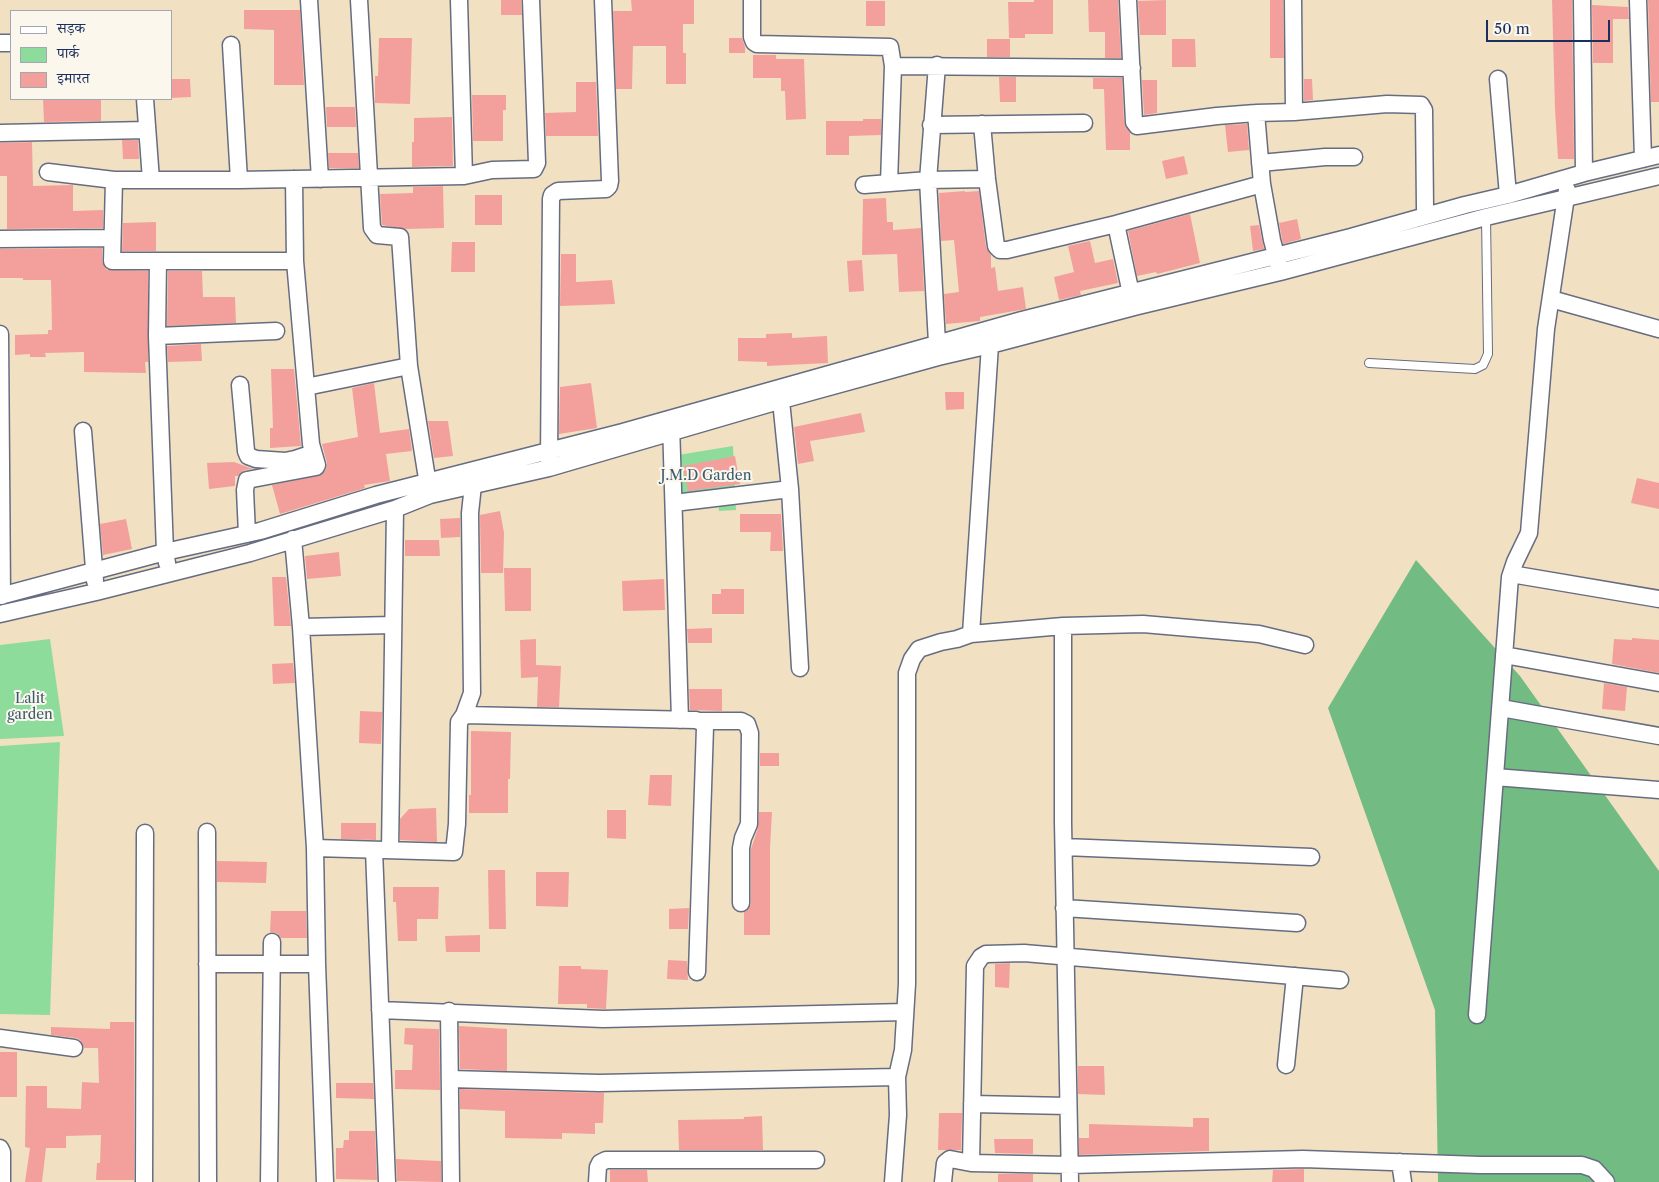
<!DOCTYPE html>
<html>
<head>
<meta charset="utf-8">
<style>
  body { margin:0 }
  #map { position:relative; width:1659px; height:1182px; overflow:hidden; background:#f2e0c2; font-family:"Libre Caslon Text","Noto Serif Devanagari",serif }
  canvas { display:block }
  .legend { position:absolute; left:10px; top:10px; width:162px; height:90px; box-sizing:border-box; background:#fbf7ec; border:1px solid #a1a7b3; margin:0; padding:6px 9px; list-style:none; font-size:15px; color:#1b2f5e }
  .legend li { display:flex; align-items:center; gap:10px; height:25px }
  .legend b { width:25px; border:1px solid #a1a7b3 }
  .scale { position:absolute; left:1486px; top:20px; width:124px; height:22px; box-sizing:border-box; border:2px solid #1b2f5e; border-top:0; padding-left:6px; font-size:15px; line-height:18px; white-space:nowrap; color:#1b2f5e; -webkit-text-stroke:4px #fbf7ec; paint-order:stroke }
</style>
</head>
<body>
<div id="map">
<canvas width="1659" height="1182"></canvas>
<ul class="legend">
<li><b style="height:6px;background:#fff"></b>सड़क</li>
<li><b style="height:14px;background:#8edc9b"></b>पार्क</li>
<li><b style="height:14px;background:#f3a09c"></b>इमारत</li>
</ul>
<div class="scale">50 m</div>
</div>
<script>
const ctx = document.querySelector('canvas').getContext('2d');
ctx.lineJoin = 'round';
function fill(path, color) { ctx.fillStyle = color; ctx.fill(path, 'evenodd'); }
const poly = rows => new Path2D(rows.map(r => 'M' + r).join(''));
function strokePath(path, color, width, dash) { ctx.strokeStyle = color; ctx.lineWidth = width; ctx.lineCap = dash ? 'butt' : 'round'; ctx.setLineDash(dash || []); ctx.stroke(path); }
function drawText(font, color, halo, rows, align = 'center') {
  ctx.font = font + ' "Libre Caslon Text",serif'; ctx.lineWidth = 4; ctx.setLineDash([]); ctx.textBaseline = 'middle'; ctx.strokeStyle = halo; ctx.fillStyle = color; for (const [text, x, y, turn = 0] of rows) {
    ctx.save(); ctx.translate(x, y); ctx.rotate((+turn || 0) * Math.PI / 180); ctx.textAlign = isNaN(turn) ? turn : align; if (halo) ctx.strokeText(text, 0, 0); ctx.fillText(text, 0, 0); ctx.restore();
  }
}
fill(poly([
  [733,446,736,510,719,511,718,499,682,503,678,455],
  [50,639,64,736,0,739,0,645],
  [60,742,50,1015,0,1014,0,746]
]), '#8edc9b');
fill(poly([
  [1416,560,1520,676,1659,871,1659,1182,1438,1182,1435,1010,1328,708]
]), '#72bc83');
fill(poly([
  [501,0,521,0,522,15,501,15],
  [631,0,694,0,694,24,683,24,683,53,686,53,686,84,666,84,666,46,633,46,632,89,616,89,613,11,632,11],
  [1034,0,1053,0,1053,34,1025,34,1025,38,1009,38,1008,2,1034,2],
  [1088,0,1118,0,1121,58,1105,58,1105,32,1089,32],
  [1166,0,1166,35,1140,35,1138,1],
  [1270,0,1283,0,1284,58,1270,58],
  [1552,0,1572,0,1574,159,1558,159,1555,109],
  [1648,0,1659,0,1659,102,1651,102],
  [866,1,885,1,885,26,866,26],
  [1592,5,1628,7,1629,19,1613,19,1613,63,1593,63],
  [244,10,300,10,304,85,274,85,274,30,244,29],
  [379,38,412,38,410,104,375,103,375,76,378,76],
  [729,38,742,38,745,47,745,53,729,53],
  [987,39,1010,39,1010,57,987,57],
  [1172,39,1195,39,1196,67,1172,67],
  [753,55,776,55,776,59,804,59,806,119,786,120,785,91,781,91,781,78,753,78],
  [999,77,1016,77,1016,102,1000,102],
  [1093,78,1122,78,1124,122,1130,133,1130,150,1106,150,1104,89,1093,89],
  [171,79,190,79,191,97,171,98],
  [1304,79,1312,79,1313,100,1304,101],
  [1142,80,1157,80,1157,113,1144,115],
  [576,82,596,82,598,136,546,136,545,113,576,112],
  [472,95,506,95,506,110,503,110,503,141,473,141],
  [43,99,101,99,101,121,44,122],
  [326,107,355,107,356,127,327,127],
  [452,117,453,166,412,167,412,142,414,142,414,118],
  [863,119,881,119,881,135,849,136,849,155,826,155,826,121,863,121],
  [1247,124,1249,150,1228,152,1225,125],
  [122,140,138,140,139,159,123,159],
  [32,142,33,186,73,185,73,211,103,210,103,228,7,229,7,176,0,176,0,143],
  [328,153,358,153,359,168,329,168],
  [1184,156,1188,174,1166,179,1162,161],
  [443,186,444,228,406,229,382,225,380,194,413,193,413,187],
  [965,191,965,192,979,191,986,247,991,255,991,268,995,267,998,291,1023,287,1026,309,980,317,980,321,946,324,944,294,959,292,954,240,941,241,939,193],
  [475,195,502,195,502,225,475,225],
  [886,198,887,222,893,222,893,230,921,228,924,291,899,292,897,254,862,255,863,199],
  [1190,214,1200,263,1157,274,1156,272,1137,276,1128,231],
  [1297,219,1301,239,1283,244,1279,223],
  [156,222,156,251,122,251,123,223],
  [1259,225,1264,249,1253,251,1250,226],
  [1090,241,1095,263,1113,259,1118,283,1080,291,1081,295,1059,300,1054,277,1074,272,1068,246],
  [452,242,475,242,475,272,451,272],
  [102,248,102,261,104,266,107,270,148,271,148,362,145,362,146,373,84,372,84,352,45,353,46,357,30,357,30,354,15,355,15,335,48,334,48,330,52,330,51,280,23,280,23,278,0,278,0,249],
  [561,254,576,254,576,282,612,280,615,304,560,306],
  [862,260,864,291,849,292,847,261],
  [168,271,202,271,203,297,235,297,236,323,167,326],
  [792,333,792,338,827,336,828,363,767,366,767,362,738,361,738,338,766,338,766,334],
  [201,344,202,361,168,362,167,346],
  [271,369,294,369,301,446,270,448,270,428,273,428],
  [374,383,380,433,409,429,412,451,386,454,390,481,364,485,365,488,280,514,272,485,322,475,326,469,327,463,322,444,358,437,352,388],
  [591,383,597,428,559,434,560,387],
  [945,392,964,392,964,409,946,410],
  [861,413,865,432,810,441,814,461,798,464,794,427],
  [428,421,448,421,453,456,434,458],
  [735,456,740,484,688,491,683,466],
  [234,462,253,469,245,470,238,476,235,476,235,486,209,489,207,463],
  [1637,478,1659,483,1659,509,1631,503],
  [500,511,504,533,503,573,481,573,480,515],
  [740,514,781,514,783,551,770,551,771,532,740,532],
  [460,518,460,537,441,538,440,519],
  [126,519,132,549,103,555,100,524],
  [405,540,439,540,440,556,405,556],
  [339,552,341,576,307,579,305,556],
  [504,568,531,568,531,611,505,611],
  [272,577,286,577,291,626,274,626],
  [664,579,665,610,623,611,622,581],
  [721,589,744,589,744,614,712,614,712,594,721,594],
  [712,628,712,643,688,643,687,629],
  [1632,638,1659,640,1659,673,1612,664,1614,639,1632,640],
  [536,639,536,665,561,666,559,707,537,707,538,677,521,678,520,640],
  [293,663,295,683,273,684,272,664],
  [1604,683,1627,687,1625,711,1602,709],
  [689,689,722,689,722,711,690,710],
  [360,711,382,712,381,744,359,743],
  [471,731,511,732,510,779,508,779,508,813,469,813,469,795,471,795],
  [760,753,779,753,779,766,760,766],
  [650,775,672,775,671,806,648,805],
  [436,808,437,842,400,840,400,819,409,809],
  [607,810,626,810,626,839,607,838],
  [759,812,772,812,770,848,770,935,744,935,744,912,749,908,751,903,751,849,758,828],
  [341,823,376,823,376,840,341,839],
  [217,861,267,862,266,883,217,882],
  [488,870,505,870,506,929,489,929],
  [536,872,569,872,568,907,536,906],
  [393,887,439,887,438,919,417,919,417,941,398,941,396,902,393,902],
  [689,908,688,929,669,929,669,909],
  [271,911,306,911,307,938,281,938,277,933,270,932],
  [480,935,480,952,446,952,445,936],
  [668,960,687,961,688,980,667,979],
  [1010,963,1009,988,995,987,995,964],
  [559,966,581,966,581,969,608,970,606,1009,587,1008,587,1004,558,1004],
  [110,1022,134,1022,134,1180,96,1180,97,1163,100,1163,101,1135,66,1136,66,1148,46,1148,42,1182,25,1182,30,1148,25,1147,26,1086,47,1086,47,1108,81,1109,82,1082,99,1083,98,1048,84,1048,80,1040,76,1038,51,1035,51,1027,110,1029],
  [459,1026,507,1029,507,1071,460,1069],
  [405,1028,439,1029,440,1090,395,1089,395,1070,412,1070,413,1045,404,1044],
  [0,1052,17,1052,17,1097,0,1097],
  [1078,1066,1104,1066,1105,1095,1078,1094],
  [336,1083,373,1083,374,1099,336,1098],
  [460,1089,604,1093,603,1123,595,1123,595,1134,562,1133,562,1139,505,1138,505,1111,460,1109],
  [939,1113,962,1113,961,1150,938,1150],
  [762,1116,763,1150,679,1150,678,1120,744,1119,744,1117],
  [1193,1118,1209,1118,1209,1151,1079,1155,1079,1138,1089,1138,1089,1124,1193,1127],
  [349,1131,375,1131,377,1180,336,1179,336,1148,343,1148,344,1140,349,1140],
  [994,1139,1033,1139,1033,1154,995,1153],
  [396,1159,441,1161,441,1182,397,1181],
  [1304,1169,1304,1182,1272,1182,1273,1170],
  [610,1170,647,1170,648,1182,610,1182],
  [998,1174,1033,1174,1033,1182,998,1182]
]), '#f3a09c');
const service = poly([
  [1369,363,1475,369,1483,365,1488,354,1486,217]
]);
const minor = poly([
  [309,0,320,179],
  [359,0,372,228,377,235,400,237,409,366,429,491],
  [459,0,464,176],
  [752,0,752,37,754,42,757,44,890,47,893,66,889,183],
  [1128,0,1134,122,1137,126,1217,116,1256,113,1294,112,1387,104,1421,105,1424,110,1425,208,1426,216],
  [1293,0,1294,112],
  [1582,0,1584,173],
  [1638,0,1643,159],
  [0,43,11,43],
  [231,45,239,180],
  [937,65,928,180,937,343],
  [893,66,1132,68],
  [1498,79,1508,195],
  [145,99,151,180],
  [1256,113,1262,184,1272,240,1279,266],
  [982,124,987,179,996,246,1000,250,1007,250,1116,224,1262,184],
  [931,125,1084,123],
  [0,133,147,130],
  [1260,163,1325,157,1354,157],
  [48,172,114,180,239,180,464,176,492,170,534,169,537,163,531,0],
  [114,180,112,261,295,261],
  [864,185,928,180,987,179],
  [1116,224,1133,303],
  [0,239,112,238],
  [158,261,157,336,165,552,167,563],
  [1551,299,1659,329],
  [0,334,2,596],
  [157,336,276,331],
  [240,385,246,451,248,456,256,459,285,461,295,459,313,453],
  [306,387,409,366],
  [780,391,790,489,800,668],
  [671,423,680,720],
  [83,431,95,581],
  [549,461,551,199,552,195,558,191,606,189,609,186,610,181,603,0],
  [674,503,790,489],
  [247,534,245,490,247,480,316,467,317,465,311,444,295,261,294,179],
  [293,539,301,627,315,848,317,964,325,1182],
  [1511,574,1659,599],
  [0,596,165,552,260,531,376,495,623,432,1022,320,1351,237,1465,205,1508,195,1584,173,1659,155],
  [0,614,96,592,250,553,395,509,430,495,549,468,782,400,938,357,990,345,1134,307,1280,272,1486,217,1659,176],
  [1063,626,1063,823,1070,1182],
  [301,627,393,625],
  [971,634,990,345,990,334],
  [1504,655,1659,683],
  [1501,708,1659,736],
  [464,715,696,720,703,723,705,727,697,972],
  [700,721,741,721,747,724,750,733,749,824,743,838,741,848,741,903],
  [1495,777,1659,790],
  [207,832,208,1182],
  [1064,847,1311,857],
  [315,848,454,852,457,824,459,722,464,715,472,693,470,513,473,485],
  [374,850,387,1182],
  [390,850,395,509],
  [1064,908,1297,923],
  [207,964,317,964],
  [380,1010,603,1019,905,1012],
  [449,1011,451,1182],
  [1477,1015,1510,577,1515,562,1529,533,1546,329,1567,190],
  [0,1038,74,1048],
  [1286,1065,1295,976],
  [450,1079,599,1083,897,1077],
  [972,1104,1068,1106],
  [0,1148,2,1152,2,1182],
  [1400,1162,1403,1182],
  [971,1163,975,966,981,957,986,954,1024,953,1340,980],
  [144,1182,145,833],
  [269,1182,272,942],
  [597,1182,598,1167,600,1163,606,1160,816,1160],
  [893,1182,898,1115,897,1077,903,1050,907,984,907,673,912,659,919,649,941,642,957,639,971,634,1063,626,1143,624,1259,634,1305,645],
  [943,1182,945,1163,950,1159,971,1163,1070,1165,1303,1159,1480,1165,1582,1165,1594,1169,1606,1182]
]);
strokePath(service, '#666d81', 10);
strokePath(minor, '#666d81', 19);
strokePath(service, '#fff', 8);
strokePath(minor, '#fff', 16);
drawText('14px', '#385a6d', '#fbf7ec', [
  ["J.M.D Garden",706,476],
  ["Lalit",30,699],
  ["garden",30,715]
]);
</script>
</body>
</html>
